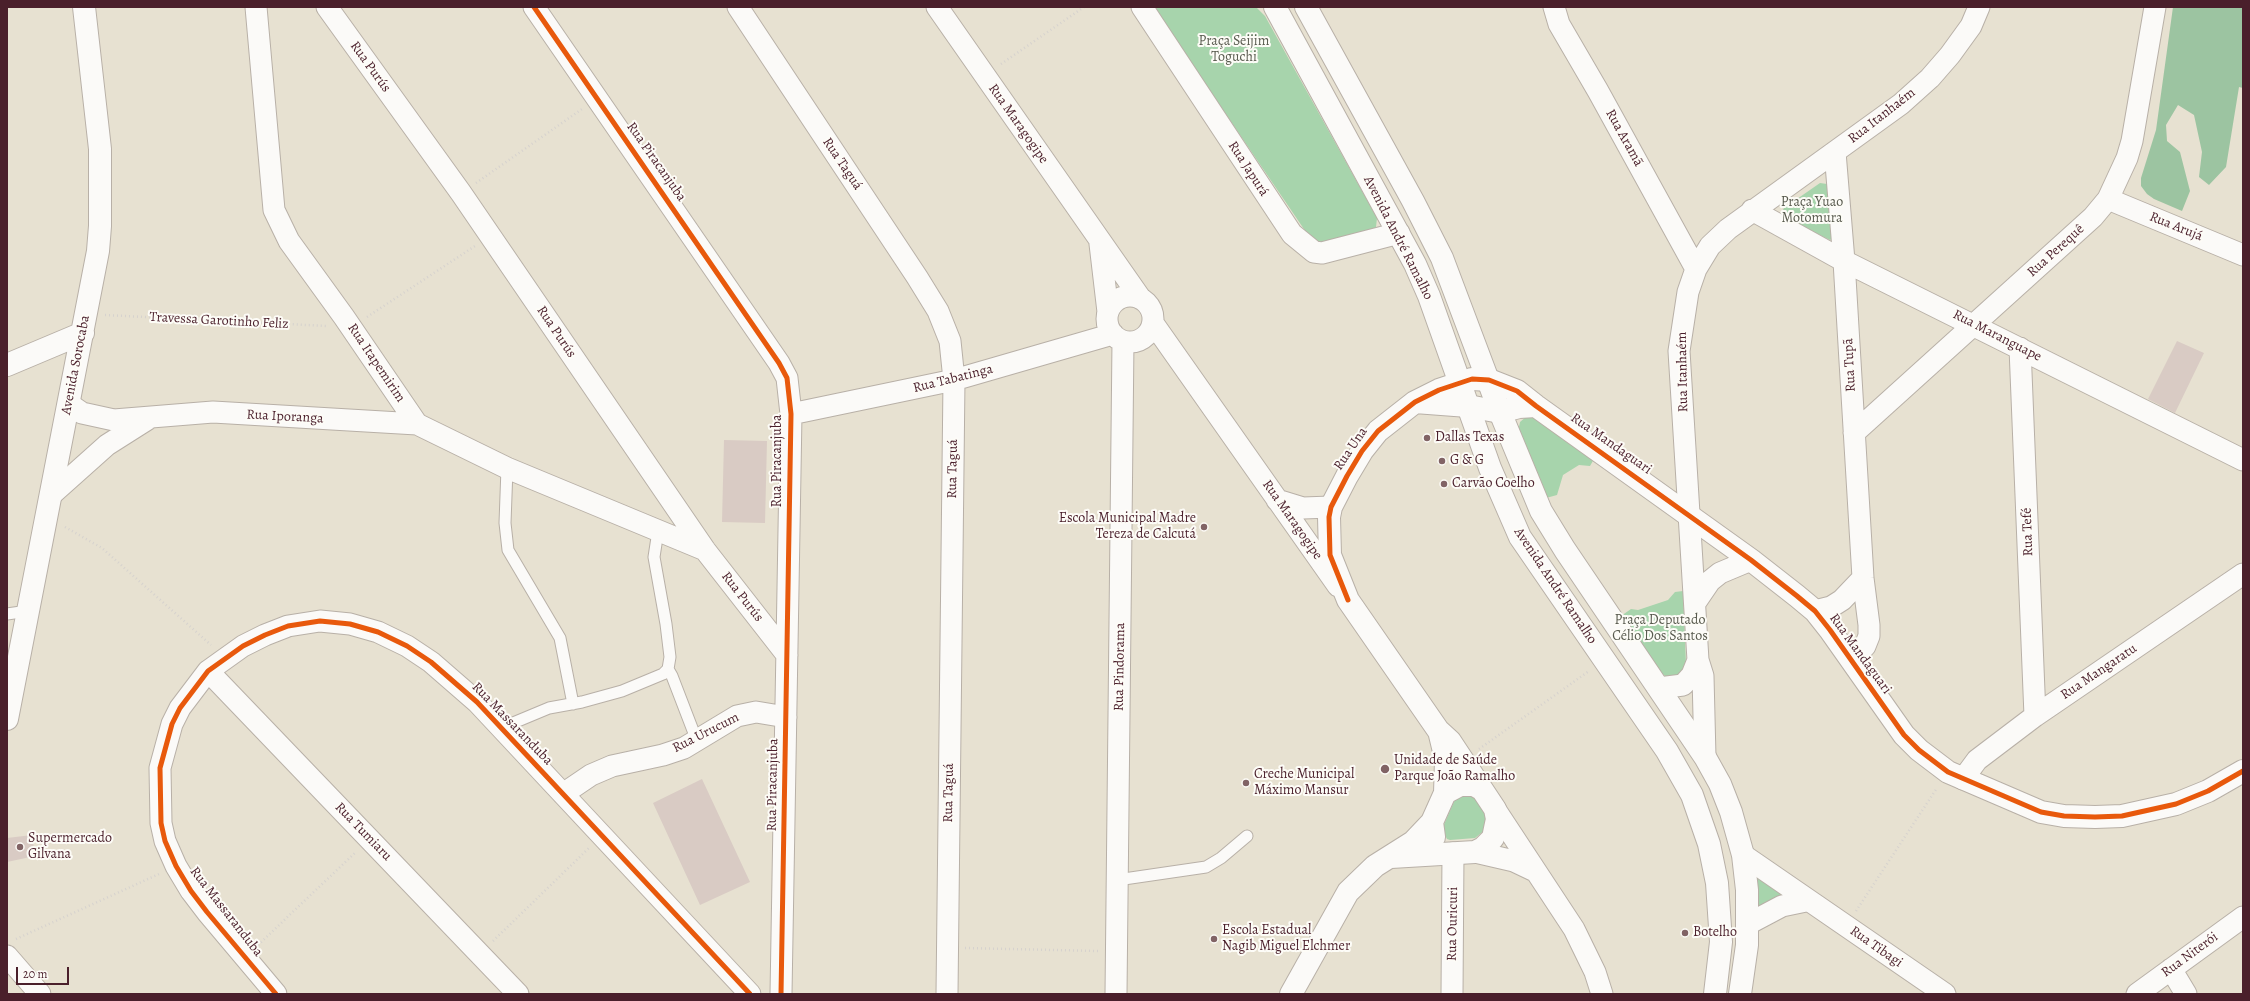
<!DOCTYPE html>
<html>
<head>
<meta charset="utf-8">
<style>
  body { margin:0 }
  #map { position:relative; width:2250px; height:1001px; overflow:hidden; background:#e7e1d1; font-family:Alegreya,serif }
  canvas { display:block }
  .frame { position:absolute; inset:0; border:8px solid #4a1f2b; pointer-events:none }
  .scale { position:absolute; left:16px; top:967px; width:53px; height:18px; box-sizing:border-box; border:2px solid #4a1f2b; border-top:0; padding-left:5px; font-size:12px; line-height:14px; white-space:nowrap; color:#4a1f2b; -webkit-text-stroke:3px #fdfcf7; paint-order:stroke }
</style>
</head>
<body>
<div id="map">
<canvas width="2250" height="1001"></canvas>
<div class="frame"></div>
<div class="scale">20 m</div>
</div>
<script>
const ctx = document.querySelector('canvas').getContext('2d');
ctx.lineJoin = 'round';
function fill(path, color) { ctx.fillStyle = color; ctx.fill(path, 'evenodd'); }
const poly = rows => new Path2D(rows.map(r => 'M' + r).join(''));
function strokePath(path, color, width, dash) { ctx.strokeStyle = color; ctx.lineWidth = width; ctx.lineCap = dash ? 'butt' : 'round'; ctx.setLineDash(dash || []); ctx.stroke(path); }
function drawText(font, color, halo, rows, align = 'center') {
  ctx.font = font + ' Alegreya,serif'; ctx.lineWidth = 4; ctx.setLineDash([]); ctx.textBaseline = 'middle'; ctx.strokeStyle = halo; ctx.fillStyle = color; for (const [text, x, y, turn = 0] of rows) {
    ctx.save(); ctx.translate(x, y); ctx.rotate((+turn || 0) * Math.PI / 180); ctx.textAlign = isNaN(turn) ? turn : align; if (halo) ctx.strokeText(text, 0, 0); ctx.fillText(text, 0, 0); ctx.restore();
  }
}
fill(poly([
  [1153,7,1256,7,1265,16,1377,218,1376,227,1369,232,1319,243,1308,235],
  [1820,183,1827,184,1833,238,1830,240,1785,218,1781,214,1784,208],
  [1527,416,1532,416,1594,459,1590,466,1579,465,1563,475,1557,495,1546,498,1518,432,1520,422],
  [1683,591,1686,664,1681,675,1668,678,1661,673,1621,616,1631,609,1638,610,1668,600,1675,592],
  [1472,794,1486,815,1487,821,1485,830,1475,838,1450,840,1447,839,1442,829,1456,797],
  [1754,872,1786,894,1758,908]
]), '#a7d4ac');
fill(poly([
  [2173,7,2243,7,2243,88,2239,87,2226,167,2209,185,2199,177,2202,152,2194,115,2178,105,2166,125,2167,141,2180,152,2190,191,2182,211,2154,199,2147,194,2141,186,2141,178,2156,130]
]), '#9cc4a1');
fill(poly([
  [2177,341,2204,353,2175,413,2148,399],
  [724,440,767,441,765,523,722,522],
  [702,779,750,882,700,905,653,803],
  [32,835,35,856,7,862,7,838]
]), '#d9cbc4');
const service = poly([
  [507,468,505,523,508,550,560,638,573,704],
  [7,614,28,611],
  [668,669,672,676,697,741],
  [501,728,549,708,582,702,622,691,663,674,668,669,670,657,666,624,654,557,658,531],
  [1117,880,1206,867,1221,858,1247,836]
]);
const minor = poly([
  [256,7,274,210,289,241,344,317,417,424,507,468,705,550],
  [327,7,461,193,705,550,787,655],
  [534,7,779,363,787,378,791,414,781,994],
  [738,7,917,277,938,311,950,341,954,380,947,994],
  [937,7,1141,299],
  [1142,7,1292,234,1314,252,1322,253,1399,233],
  [1554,7,1559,24,1598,91,1696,269],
  [1835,152,1844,261,1863,578,1869,625,1869,636,1865,646,1852,660],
  [2108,199,2243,255],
  [1752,210,1844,261,2243,460],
  [1100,244,1108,312],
  '1107 319a23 23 0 1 1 46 0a23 23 0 1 1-46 0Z',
  [1153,323,1338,586],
  [2020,348,2035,716],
  [69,404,82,413,114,420,213,412,417,424],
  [791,414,954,380,1113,334],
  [1854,433,2093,217,2108,199,2127,158,2132,141,2155,7],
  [51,495,107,445,148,419],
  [1277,500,1303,508,1331,507],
  [1695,603,1710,581,1720,573,1751,560],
  [1815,611,1831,607,1842,600,1863,578],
  [208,671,518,994],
  [1659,688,1683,685,1692,675,1698,660],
  [1705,757,1703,676,1698,660,1679,351,1688,292,1696,269,1710,246,1728,229,1901,104,1930,78,1950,55,1971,26,1979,7],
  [1963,779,1977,760,2035,716,2243,574],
  [563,794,591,775,612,766,663,755,684,748,737,716,756,712,786,717],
  [1495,809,1574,929,1595,972,1602,994],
  [1475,852,1514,861,1535,871],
  [1743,855,1945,994],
  [1748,924,1782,906,1806,901],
  [7,956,40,994],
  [2171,969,2186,994],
  [276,994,207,912,191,891,176,866,165,841,161,823,160,768,172,724,180,708,208,671,243,646,265,635,288,626,320,621,350,624,378,632,407,646,431,662,477,702,750,994],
  [1116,994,1123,341],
  [1452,994,1453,853],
  [2137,994,2243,917]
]);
const tertiary = poly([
  [7,365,83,333],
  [1415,402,1468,406,1500,412,1519,407,1536,406],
  [7,719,98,251,100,226,100,149,84,7],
  [1440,735,1446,760,1445,793],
  [1434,837,1432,822,1445,793,1460,785,1474,785,1481,789],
  [1391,857,1475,852,1483,848,1493,838,1497,819,1495,809,1450,741,1438,730,1348,600,1330,555,1329,517,1331,507,1347,476,1362,451,1378,431,1415,402,1439,390,1472,379,1489,380,1517,391,1536,406,1751,560,1797,596,1815,611,1830,630,1904,735,1919,750,1948,772,2041,812,2064,816,2095,817,2122,816,2176,804,2208,791,2243,771],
  [1291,994,1348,892,1375,866,1413,842,1432,822]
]);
const secondary = poly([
  [1275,7,1415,264,1429,296,1490,468,1520,537,1667,751,1692,795,1709,844,1717,883,1721,942,1715,994],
  [1306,7,1413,201,1442,258,1500,412,1541,511,1565,550,1705,757,1720,784,1731,812,1743,855,1747,890,1747,945,1740,994]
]);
strokePath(service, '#b8b0a7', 13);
strokePath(minor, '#b8b0a7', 23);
strokePath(tertiary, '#b8b0a7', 24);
strokePath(secondary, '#b8b0a7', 24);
strokePath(poly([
  [1001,64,1084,7],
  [476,183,582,109],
  [105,315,327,326],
  [367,317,475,246],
  [65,527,102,548,211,645],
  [1479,749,1589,671],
  [1856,911,1937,788],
  [16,939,159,874],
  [493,941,589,848],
  [258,945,356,852],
  [965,948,1098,951]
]), '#d6d2ce', 2.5, [1, 3]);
strokePath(service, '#fbfaf8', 11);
strokePath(minor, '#fbfaf8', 21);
strokePath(tertiary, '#fbfaf8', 22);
strokePath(secondary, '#fbfaf8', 22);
strokePath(poly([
  [534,7,779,363,787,378,791,414,781,994],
  [1348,600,1330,555,1329,517,1331,507,1347,476,1362,451,1378,431,1415,402,1439,390,1472,379,1489,380,1517,391,1536,406,1751,560,1797,596,1815,611,1830,630,1904,735,1919,750,1948,772,2041,812,2064,816,2095,817,2122,816,2176,804,2208,791,2243,771],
  [276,994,207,912,191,891,176,866,165,841,161,823,160,768,172,724,180,708,208,671,243,646,265,635,288,626,320,621,350,624,378,632,407,646,431,662,477,702,750,994]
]), '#e8590c', 5);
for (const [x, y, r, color] of [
  [1427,438,4,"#816365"],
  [1442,461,4,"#816365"],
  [1444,484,4,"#816365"],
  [1204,527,4,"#816365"],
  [1385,769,5,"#816365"],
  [1246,783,4,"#816365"],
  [20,847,4,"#816365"],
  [1685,933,4,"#816365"],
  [1214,939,4,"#816365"]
]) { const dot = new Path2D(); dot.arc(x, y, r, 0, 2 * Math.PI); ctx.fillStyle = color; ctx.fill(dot); strokePath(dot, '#fdfcf7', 1.5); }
drawText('14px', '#585a4e', '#fdfcf7', [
  ["Praça Seijim",1234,42],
  ["Toguchi",1234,58],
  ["Praça Yuao",1812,203],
  ["Motomura",1812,219],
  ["Praça Deputado",1660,621],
  ["Célio Dos Santos",1660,637]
]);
drawText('14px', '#4a1f2b', '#fdfcf7', [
  ["Rua Purús",370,67,54],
  ["Rua Itanhaém",1882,116,-38],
  ["Rua Maragogipe",1018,124,55],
  ["Rua Aramã",1624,138,61],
  ["Rua Piracanjuba",656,162,55],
  ["Rua Taguá",842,164,56],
  ["Rua Japurá",1248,169,57],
  ["Rua Arujá",2176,227,22],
  ["Avenida André Ramalho",1398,238,63],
  ["Rua Perequê",2056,251,-42],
  ["Travessa Garotinho Feliz",219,321,3],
  ["Rua Purús",556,332,56],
  ["Rua Maranguape",1997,336,27],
  ["Rua Itapemirim",376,363,56],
  ["Avenida Sorocaba",76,365,-79],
  ["Rua Tupã",1850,365,-93],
  ["Rua Itanhaém",1683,372,-91],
  ["Rua Tabatinga",953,379,-14],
  ["Rua Iporanga",285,417,3],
  ["Rua Mandaguari",1611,444,35],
  ["Rua Una",1351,449,-56],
  ["Rua Piracanjuba",778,461,-90],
  ["Rua Taguá",953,469,-89],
  ["Rua Maragogipe",1292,520,55],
  ["Rua Tefé",2028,532,-92],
  ["Avenida André Ramalho",1555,586,56],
  ["Rua Purús",742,597,52],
  ["Rua Mandaguari",1860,654,54],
  ["Rua Pindorama",1120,667,-89],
  ["Rua Mangaratu",2099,672,-34],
  ["Rua Massaranduba",512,724,46],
  ["Rua Urucum",706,733,-27],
  ["Rua Piracanjuba",773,785,-89],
  ["Rua Taguá",949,793,-89],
  ["Rua Tumiaru",363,832,46],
  ["Rua Massaranduba",226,912,52],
  ["Rua Ouricuri",1453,924,-89],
  ["Rua Tibagi",1876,947,35],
  ["Rua Niterói",2190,955,-36]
]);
drawText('14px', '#4a1f2b', '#fdfcf7', [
  ["Dallas Texas",1435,438],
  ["G & G",1450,461],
  ["Carvão Coelho",1452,484],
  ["Escola Municipal Madre",1196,519,"right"],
  ["Tereza de Calcutá",1196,535,"right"],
  ["Unidade de Saúde",1394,761],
  ["Parque João Ramalho",1394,777],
  ["Creche Municipal",1254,775],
  ["Máximo Mansur",1254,791],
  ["Supermercado",28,839],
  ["Gilvana",28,855],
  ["Escola Estadual",1222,931],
  ["Nagib Miguel Elchmer",1222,947],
  ["Botelho",1693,933]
], 'left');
</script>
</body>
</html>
